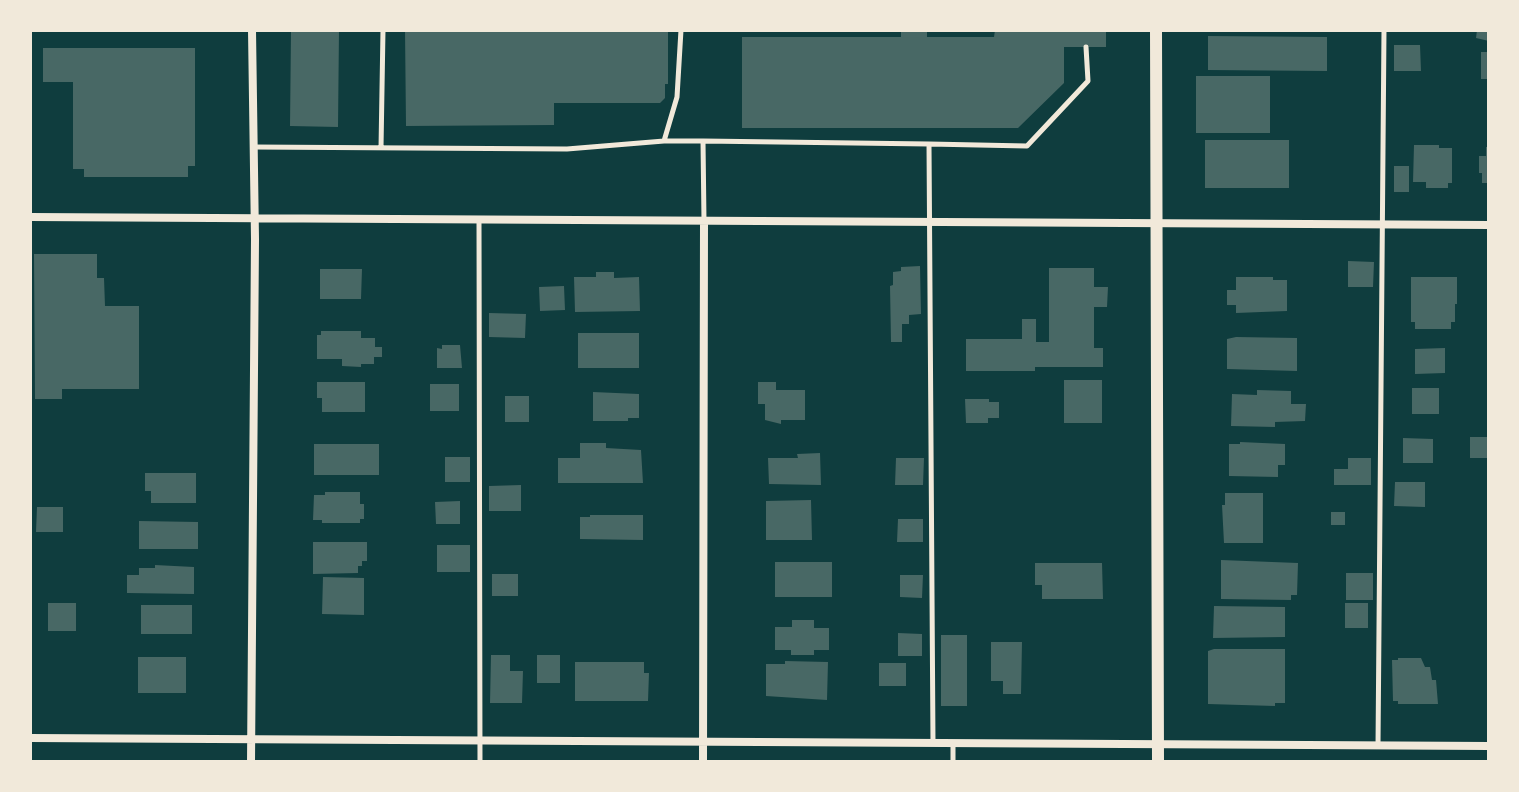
<!DOCTYPE html>
<html>
<head>
<meta charset="utf-8">
<style>
  body { margin:0 }
  #map { position:relative; width:1519px; height:792px; overflow:hidden; background:#0f3d3e; font-family:"Roboto Condensed",sans-serif }
  canvas { display:block }
  .frame { position:absolute; inset:0; border:32px solid #f1e9da; pointer-events:none }
</style>
</head>
<body>
<div id="map">
<canvas width="1519" height="792"></canvas>
<div class="frame"></div>
</div>
<script>
const ctx = document.querySelector('canvas').getContext('2d');
ctx.lineJoin = 'round';
function fill(path, color) { ctx.fillStyle = color; ctx.fill(path, 'evenodd'); }
const poly = rows => new Path2D(rows.map(r => 'M' + r).join(''));
function strokePath(path, color, width, dash) { ctx.strokeStyle = color; ctx.lineWidth = width; ctx.lineCap = dash ? 'butt' : 'round'; ctx.setLineDash(dash || []); ctx.stroke(path); }
fill(poly([
  [291,30,339,30,338,127,290,126],
  [405,30,668,30,668,84,665,84,665,98,660,103,554,103,554,125,406,126],
  [901,30,927,30,927,37,994,37,995,30,1106,30,1106,47,1064,47,1064,83,1018,128,742,128,742,37,901,37],
  [1477,30,1489,30,1489,41,1476,38],
  [1208,36,1327,37,1327,71,1208,70],
  [1394,45,1420,45,1421,71,1394,71],
  [43,48,195,48,195,166,188,166,188,177,84,177,84,169,73,169,73,82,43,82],
  [1481,52,1489,52,1489,79,1481,79],
  [1196,76,1270,76,1270,133,1196,133],
  [1205,140,1289,140,1289,188,1205,188],
  [1414,145,1439,145,1439,148,1452,148,1452,183,1448,183,1448,188,1426,188,1426,182,1413,182],
  [1486,147,1489,147,1489,183,1482,183,1482,173,1479,173,1479,156,1486,156],
  [1394,166,1409,166,1409,192,1394,192],
  [34,254,97,254,97,278,104,278,105,306,139,306,139,389,62,389,62,399,35,399],
  [1348,261,1374,262,1373,287,1348,287],
  [920,266,921,314,909,315,909,324,902,324,902,342,891,342,890,286,893,285,893,272,901,271,901,267],
  [1049,268,1094,268,1094,287,1108,287,1107,307,1094,307,1094,348,1103,348,1103,367,1035,367,1035,371,966,371,966,339,1022,339,1022,319,1036,319,1036,342,1049,342],
  [320,269,362,269,361,299,320,299],
  [596,272,614,272,614,278,639,277,640,311,575,312,574,277,596,277],
  [1236,277,1273,277,1273,280,1287,280,1287,311,1236,313,1236,305,1227,305,1227,290,1236,290],
  [1411,277,1457,277,1457,304,1455,304,1455,322,1451,322,1451,329,1415,329,1415,322,1411,322],
  [564,286,565,310,540,311,539,287],
  [489,313,526,314,525,338,489,337],
  [321,331,361,331,361,338,375,338,375,347,382,347,382,357,374,357,374,364,361,364,361,367,342,366,342,359,317,359,317,335,321,335],
  [578,333,639,333,639,368,578,368],
  [1236,337,1297,338,1297,371,1227,369,1227,339],
  [442,345,460,345,462,368,437,368,437,348,442,349],
  [1445,348,1445,373,1415,374,1415,349],
  [1064,380,1102,380,1102,423,1064,423],
  [317,382,365,382,365,412,322,412,322,398,317,398],
  [758,382,776,382,776,390,805,390,805,420,781,420,781,424,765,420,765,404,758,404],
  [430,384,459,384,459,411,430,411],
  [1412,388,1439,388,1439,414,1412,414],
  [1257,390,1291,391,1291,404,1306,404,1305,421,1275,422,1275,427,1231,426,1232,394,1257,395],
  [593,392,639,394,639,418,628,418,628,421,593,421],
  [505,396,529,396,529,422,505,422],
  [965,399,989,399,989,402,999,402,999,418,988,418,988,423,966,423],
  [1470,437,1489,437,1489,458,1470,458],
  [1403,438,1433,439,1433,463,1403,463],
  [1240,442,1285,444,1285,465,1278,465,1278,477,1229,476,1229,444,1240,444],
  [580,443,606,443,606,448,641,450,643,483,558,483,558,458,580,458],
  [314,444,379,444,379,475,314,475],
  [820,453,821,485,769,484,768,458,798,458,797,454],
  [445,457,470,457,470,482,445,482],
  [896,458,924,458,923,485,895,485],
  [1348,458,1371,458,1371,485,1334,485,1334,469,1348,469],
  [145,473,196,473,196,503,151,503,151,491,145,491],
  [1395,482,1425,482,1425,507,1394,506],
  [521,485,521,511,489,511,489,486],
  [325,492,360,492,360,504,364,504,364,519,360,519,360,523,322,523,322,520,313,520,314,495,325,495],
  [1225,493,1263,493,1263,543,1224,543,1222,505,1225,505],
  [811,500,812,540,766,540,766,501],
  [460,501,460,524,436,524,435,502],
  [37,507,63,507,63,532,36,532],
  [1331,512,1345,512,1345,525,1331,525],
  [590,515,643,515,643,540,580,539,580,517,590,517],
  [898,519,923,519,923,542,897,542],
  [139,521,198,522,198,549,139,549],
  [313,542,367,542,367,561,362,561,362,566,358,566,358,573,313,574],
  [437,545,470,545,470,572,437,572],
  [1221,560,1298,563,1297,595,1291,595,1291,600,1221,599],
  [775,562,832,562,832,597,775,597],
  [1035,563,1102,563,1103,599,1042,599,1042,585,1035,585],
  [155,565,194,567,194,594,127,593,127,575,139,575,139,568,155,568],
  [1346,573,1373,573,1373,600,1346,600],
  [492,574,518,574,518,596,492,596],
  [900,575,923,575,922,598,900,597],
  [323,577,364,578,364,615,322,614],
  [48,603,76,603,76,631,48,631],
  [1345,603,1368,603,1368,628,1345,628],
  [141,605,192,605,192,634,141,634],
  [1214,606,1285,607,1285,637,1213,638],
  [792,620,814,620,814,628,829,628,829,650,814,650,814,655,791,655,791,650,775,650,775,627,792,627],
  [898,633,922,634,922,656,898,656],
  [941,635,967,635,967,706,941,706],
  [991,642,1022,642,1021,694,1003,694,1003,681,991,681],
  [1214,649,1285,649,1285,703,1275,703,1275,706,1208,704,1208,651],
  [491,655,510,655,510,671,523,671,522,703,490,703],
  [537,655,560,655,560,683,537,683],
  [138,657,186,657,186,693,138,693],
  [1398,658,1421,658,1425,667,1430,667,1432,680,1436,680,1438,704,1398,704,1398,701,1393,701,1392,660,1398,660],
  [785,661,828,662,827,700,766,696,766,664,785,664],
  [575,662,644,662,644,673,649,673,648,701,575,701],
  [879,663,906,663,906,686,879,686]
]), '#486865');
strokePath(poly([
  [681,30,677,97,664,141,703,141,704,221],
  [703,141,929,144,933,743],
  [929,144,1027,146,1088,81,1086,47],
  [254,147,567,149,664,141],
  [381,148,383,30],
  [479,220,480,762],
  [953,744,953,762],
  [1378,745,1384,30]
]), '#f1e9da', 5);
strokePath(poly([
  [30,217,1489,225],
  [30,738,1489,746],
  [251,762,255,239,252,30],
  [703,762,704,221]
]), '#f1e9da', 8);
strokePath(poly([
  [1156,30,1158,762]
]), '#f1e9da', 12);
</script>
</body>
</html>
